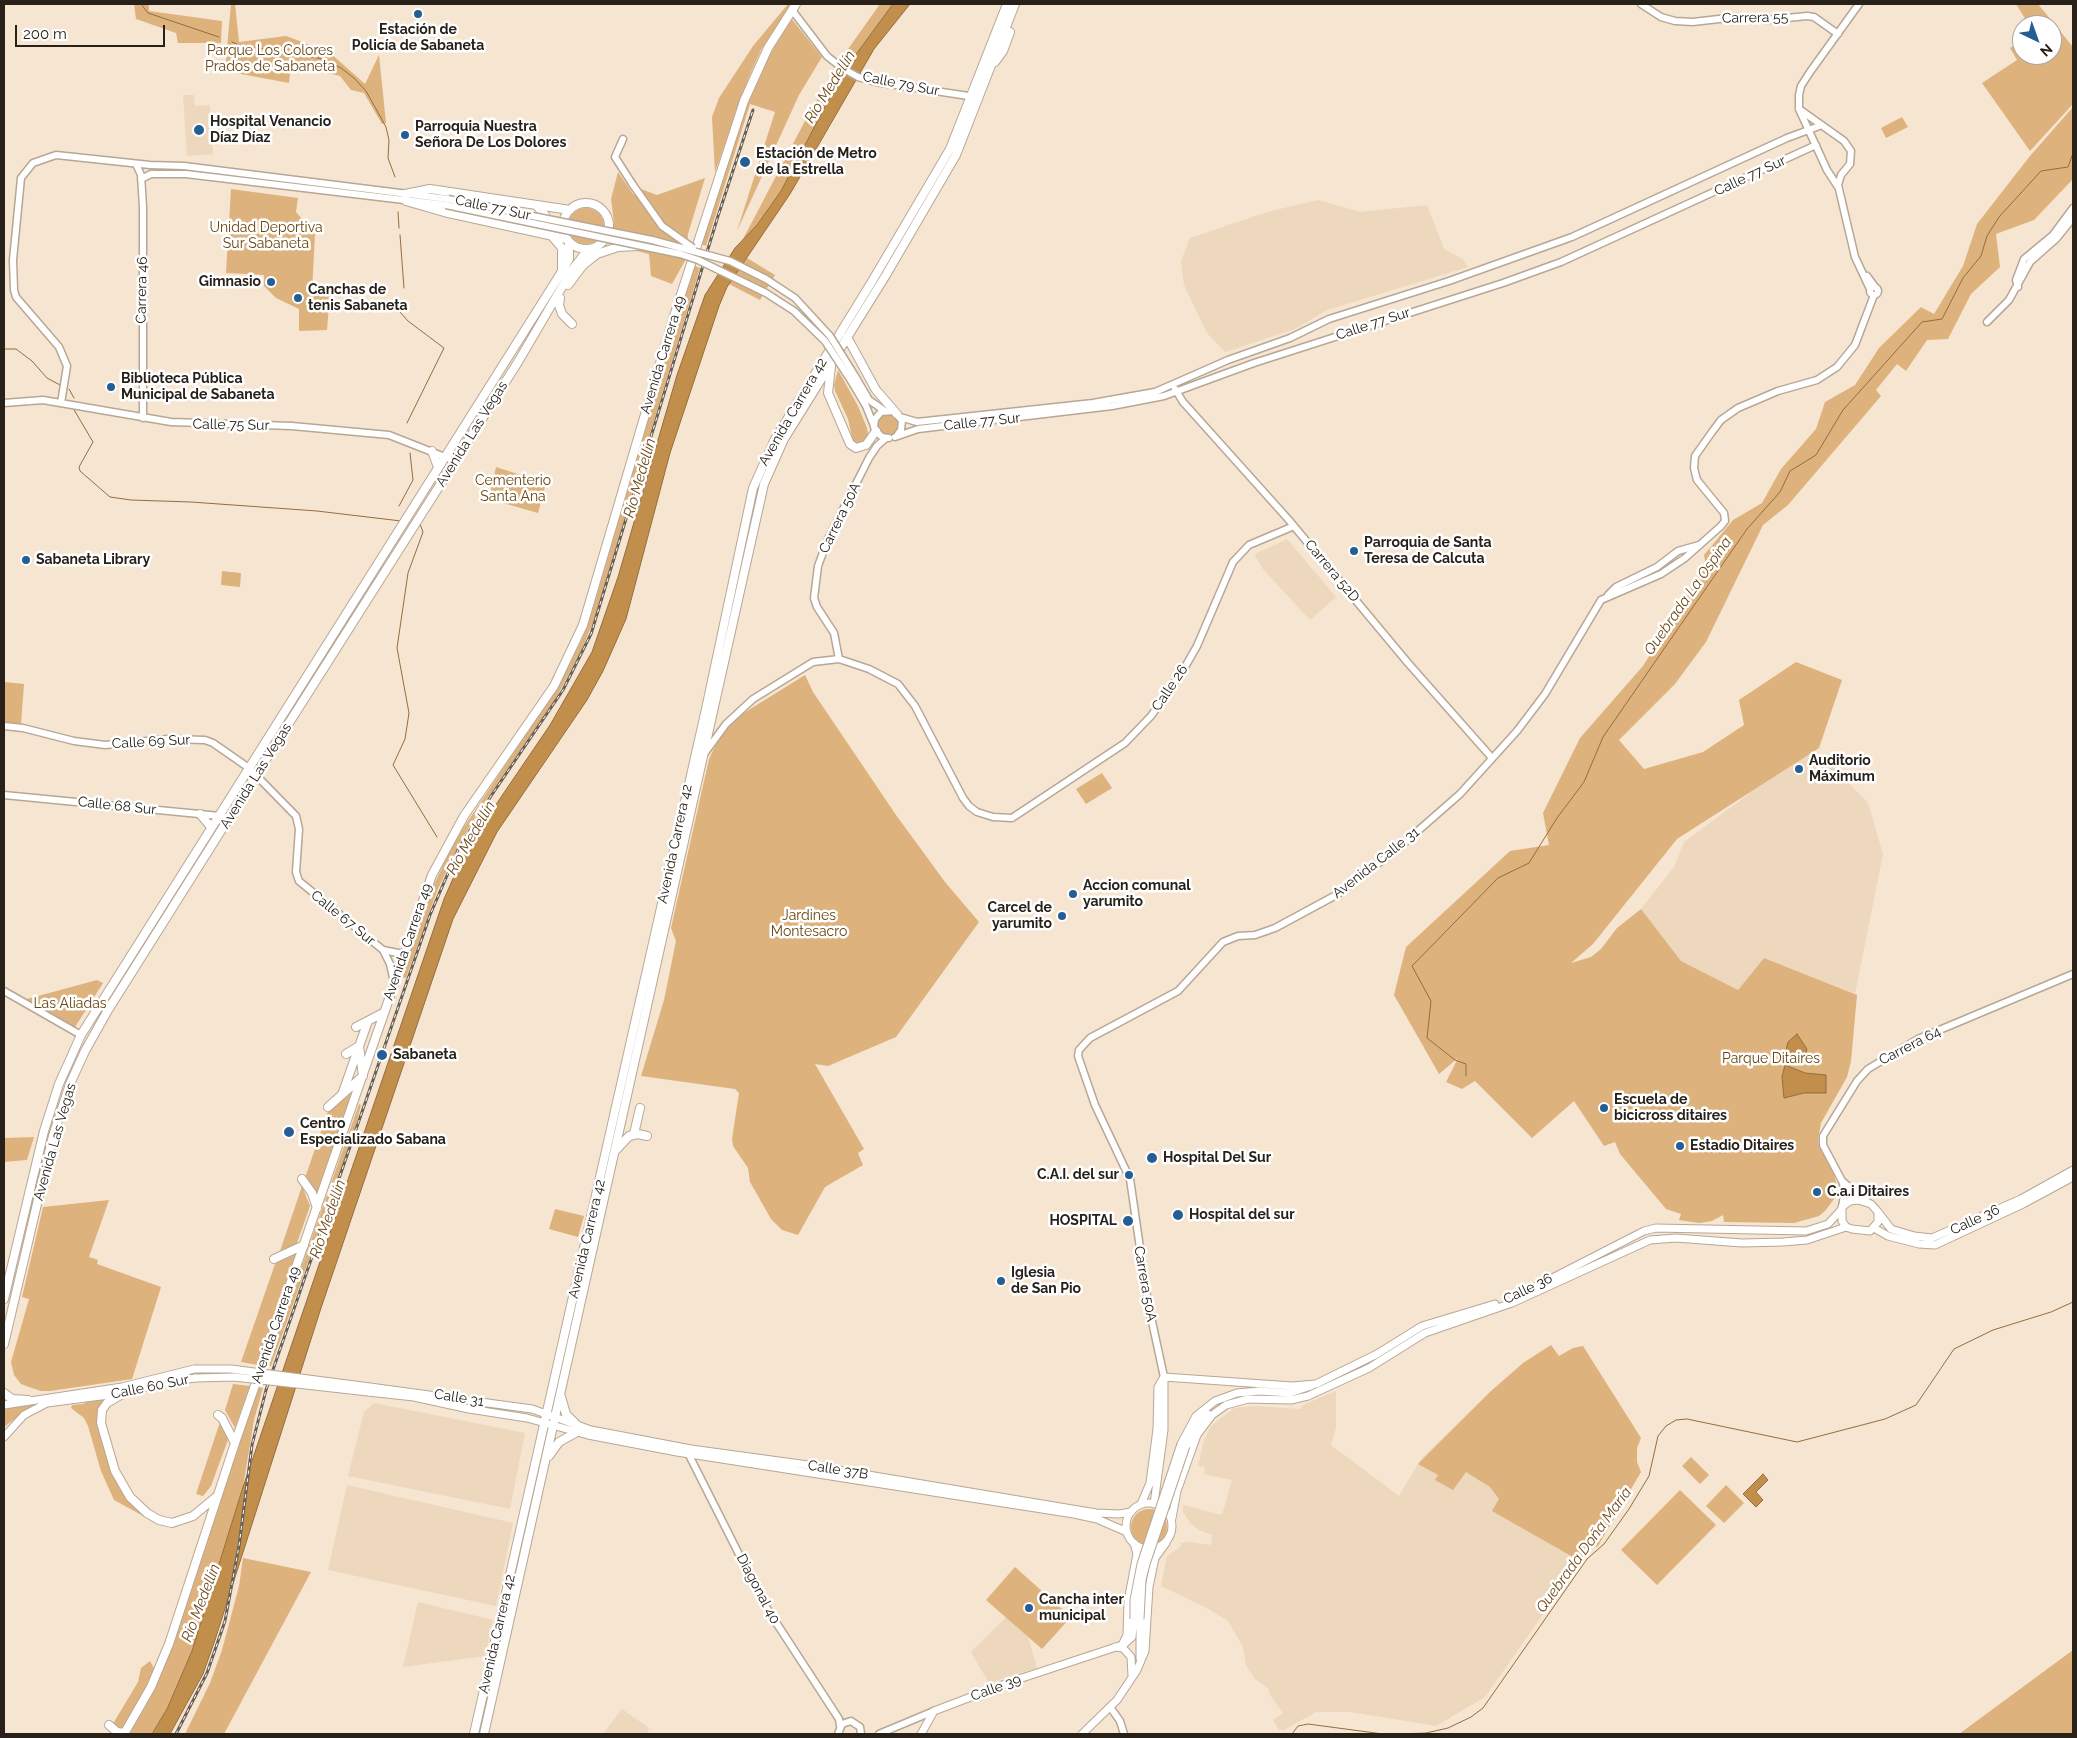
<!DOCTYPE html>
<html>
<head>
<meta charset="utf-8">
<style>
  body { margin:0 }
  #map { position:relative; width:2077px; height:1738px; overflow:hidden; background:#f6e5d1; font-family:Raleway,sans-serif }
  canvas { display:block }
  .frame { position:absolute; inset:0; border:5px solid #27211a; pointer-events:none }
  .north { position:absolute; left:2012px; top:15px; width:50px; height:50px; box-sizing:border-box; background:#fff; border:1px solid #a9a6a3; border-radius:50%; rotate:138deg; font-size:14px; font-weight:700; line-height:20px; text-align:center; color:#27211a }
  .north::after { content:''; display:block; margin:auto; width:18px; height:22px; background:#255d95; clip-path:polygon(50% 0,100% 100%,50% 72%,0 100%) }
  .scale { position:absolute; left:15px; top:25px; width:150px; height:22px; box-sizing:border-box; border:2px solid #27211a; border-top:0; padding-left:6px; font-size:15px; line-height:18px; white-space:nowrap; color:#27211a; -webkit-text-stroke:4px #fff; paint-order:stroke }
</style>
</head>
<body>
<div id="map">
<canvas width="2077" height="1738"></canvas>
<div class="frame"></div>
<div class="north">N</div>
<div class="scale">200 m</div>
</div>
<script>
const ctx = document.querySelector('canvas').getContext('2d');
ctx.lineJoin = 'round';
function fill(path, color) { ctx.fillStyle = color; ctx.fill(path, 'evenodd'); }
const poly = rows => new Path2D(rows.map(r => 'M' + r).join(''));
function strokePath(path, color, width, dash) { ctx.strokeStyle = color; ctx.lineWidth = width; ctx.lineCap = dash ? 'butt' : 'round'; ctx.setLineDash(dash || []); ctx.stroke(path); }
function drawText(font, color, halo, rows, align = 'center') {
  ctx.font = font + ' Raleway,sans-serif'; ctx.lineWidth = 5; ctx.setLineDash([]); ctx.textBaseline = 'middle'; ctx.strokeStyle = halo; ctx.fillStyle = color; for (const [text, x, y, turn = 0] of rows) {
    ctx.save(); ctx.translate(x, y); ctx.rotate((+turn || 0) * Math.PI / 180); ctx.textAlign = isNaN(turn) ? turn : align; if (halo) ctx.strokeText(text, 0, 0); ctx.fillText(text, 0, 0); ctx.restore();
  }
}
fill(poly([
  [183,95,194,95,195,106,210,105,213,154,187,156],
  [1318,200,1360,212,1427,205,1444,249,1464,260,1468,267,1327,310,1295,329,1225,352,1207,333,1184,285,1181,261,1190,238,1267,212],
  [1287,539,1336,597,1310,620,1263,569,1255,556,1255,554],
  [1784,741,1829,762,1868,803,1883,854,1855,994,1764,958,1738,990,1681,961,1641,909,1674,867,1684,842,1749,794],
  [1336,1391,1336,1428,1331,1445,1399,1496,1421,1459,1491,1391,1598,1546,1588,1550,1485,1697,1436,1726,1350,1712,1316,1712,1284,1730,1279,1730,1273,1720,1283,1713,1269,1693,1269,1689,1255,1679,1246,1665,1243,1647,1228,1621,1205,1607,1161,1586,1167,1556,1181,1547,1181,1543,1188,1542,1211,1545,1212,1535,1199,1530,1191,1524,1183,1512,1183,1505,1222,1515,1232,1480,1204,1474,1205,1467,1198,1466,1204,1440,1211,1426,1234,1408,1255,1406,1300,1409,1303,1405],
  [374,1403,525,1433,510,1509,348,1476,364,1412],
  [347,1485,513,1523,496,1606,328,1570],
  [418,1602,493,1620,485,1656,403,1667],
  [1006,1617,1028,1637,1037,1668,989,1683,971,1652],
  [622,1709,649,1728,647,1734,603,1734]
]), '#edd7bd');
fill(poly([
  [134,4,149,4,149,11,222,21,221,43,178,43,176,33,136,19],
  [231,4,235,4,239,42,286,36,329,52,365,84,379,55,386,123,382,124,364,93,351,90,340,76,291,64,289,83,225,71],
  [788,4,791,4,761,50,749,77,715,172,712,117,719,98,753,46],
  [880,4,893,4,848,65,841,59],
  [2016,4,2038,4,2073,47,2073,104,2030,151,1982,83,2017,60,2010,48,2022,41,2022,55,2052,55,2052,25,2029,25],
  [791,18,822,57,799,95,737,231,775,112,750,104,706,246,701,244,745,108,765,63],
  [836,67,843,72,781,191,757,225,742,241,806,119],
  [2073,107,2072,180,2034,220,1996,234,2000,267,1971,294,1948,339,1927,340,1906,371,1897,364,1876,390,1881,396,1788,505,1763,525,1706,642,1675,684,1619,740,1644,769,1703,752,1744,725,1739,700,1796,662,1842,680,1819,748,1677,839,1593,944,1571,963,1591,957,1601,949,1617,928,1641,909,1681,961,1738,990,1764,958,1857,995,1851,1061,1847,1077,1821,1123,1818,1139,1819,1146,1832,1168,1837,1185,1834,1199,1825,1211,1819,1216,1794,1223,1724,1222,1723,1215,1712,1221,1699,1223,1679,1220,1681,1214,1666,1209,1620,1154,1615,1142,1604,1146,1574,1101,1532,1138,1475,1081,1462,1089,1446,1082,1458,1058,1439,1074,1394,995,1406,947,1510,851,1549,845,1543,813,1580,738,1643,666,1706,565,1704,555,1733,520,1762,503,1781,469,1816,429,1825,402,1855,385,1879,348,1921,307,1934,314,1963,266,1977,224,2030,156],
  [1902,117,1908,127,1886,138,1881,128],
  [618,172,634,195,641,189,657,195,705,178,688,234,686,259,672,284,651,276,649,254,606,243,612,232,614,223,611,199],
  [231,189,298,198,296,212,315,234,312,292,330,293,327,330,299,331,299,309,276,298,264,286,264,275,226,273],
  '568 226a18 18 0 1 1 36 0a18 18 0 1 1-36 0Z',
  [747,258,775,275,760,300,729,284],
  [693,265,700,268,594,620,581,651,555,700,480,809,461,841,437,891,406,978,400,977,423,908,454,842,560,683,582,639,594,605],
  [838,370,858,406,867,428,868,434,863,443,857,444,853,441,848,419,835,391,834,385],
  '877 425a11 11 0 1 1 22 0a11 11 0 1 1-22 0Z',
  [496,467,546,483,538,513,489,499],
  [222,571,241,573,240,587,221,585],
  [805,675,813,692,896,815,945,882,979,922,896,1037,828,1066,815,1064,864,1149,858,1153,863,1165,825,1187,798,1235,782,1230,771,1219,750,1182,748,1168,733,1146,732,1139,739,1093,735,1089,641,1076,664,1000,676,941,671,928,709,759,719,738,739,716],
  [4,682,24,684,21,724,4,722],
  [1102,773,1112,788,1086,804,1076,789],
  [97,980,103,983,75,1027,27,999],
  [355,1087,316,1195,305,1178,329,1108],
  [359,1104,361,1105,355,1129,330,1201,271,1366,267,1365],
  [34,1137,27,1160,4,1162,4,1138],
  [302,1186,310,1206,296,1246,279,1254],
  [109,1200,89,1257,98,1260,97,1264,161,1287,132,1379,50,1391,41,1391,29,1387,21,1384,14,1375,11,1362,29,1299,22,1297,43,1207],
  [555,1209,584,1216,578,1237,549,1229],
  [296,1252,258,1365,241,1362,275,1264],
  [1551,1345,1559,1356,1573,1348,1583,1346,1641,1438,1637,1448,1637,1462,1641,1472,1598,1546,1588,1550,1580,1561,1492,1511,1499,1499,1490,1487,1466,1472,1453,1490,1435,1480,1438,1475,1418,1464,1491,1391,1523,1363],
  [233,1384,250,1386,235,1428,225,1410],
  [258,1387,263,1388,254,1420,243,1487,192,1651,167,1709,152,1734,128,1734,144,1709,172,1646],
  [108,1399,97,1414,111,1471,127,1498,147,1518,114,1500,101,1471,88,1426,84,1418,71,1408,72,1405,83,1404,90,1400],
  [45,1401,32,1406,4,1427,5,1408],
  [220,1422,229,1437,211,1486,203,1496,196,1494],
  [1691,1457,1709,1475,1700,1484,1682,1466],
  [1726,1485,1744,1503,1724,1523,1706,1506],
  [1680,1490,1716,1525,1657,1585,1621,1550],
  '1131 1527a18 18 0 1 1 36 0a18 18 0 1 1-36 0Z',
  [243,1558,311,1572,224,1734,185,1734,210,1683,222,1650,239,1586],
  [1015,1567,1071,1617,1042,1649,986,1600],
  [2073,1650,2073,1734,1959,1734],
  [150,1661,154,1668,143,1693,123,1729,116,1728,114,1722,138,1682,141,1668]
]), '#deb27d');
const water = poly([
  [893,4,910,4,874,49,790,194,727,287,719,306,670,453,626,619,603,671,587,700,497,832,453,919,321,1308,215,1640,203,1674,170,1734,152,1734,167,1709,192,1651,243,1487,444,899,463,856,480,828,550,725,592,652,618,577,677,375,705,295,735,248,757,225,781,191,843,72,893,4],
  [1797,1034,1807,1049,1805,1056,1797,1060,1791,1059,1786,1050,1788,1042,1797,1034],
  [1785,1065,1805,1073,1826,1075,1826,1093,1804,1093,1784,1098,1782,1077,1785,1065],
  [1763,1474,1768,1480,1756,1492,1763,1500,1756,1507,1743,1494,1763,1474]
]);
fill(water, '#c28e4b');
strokePath(water, '#946d3c', 1);
strokePath(poly([
  [141,4,148,13,219,37],
  [232,42,241,46,283,51,322,59,341,68,354,78,366,91,386,127,389,140,388,158,395,177],
  [398,212,399,228],
  [400,235,404,288],
  [399,302,399,311,408,321,444,348,407,423],
  [4,349,16,349,32,361,47,378,60,385],
  [69,389,74,398],
  [73,408,93,442,79,467,80,471,110,497,131,500,191,502,317,511,401,521],
  [399,506,413,480,410,453],
  [420,524,423,532,408,573,397,648,409,713,405,739,393,765,437,837],
  [1466,1076,1466,1064,1455,1060,1427,1038,1431,1001,1412,966,1498,878,1529,863,1557,818,1584,782,1603,737,1747,529,1780,492,1790,471,1816,455,1843,410,1922,322,1942,319,1963,278,1981,256,1987,236,1999,217,2041,171,2068,167,2073,153],
  [1292,1734,1298,1726,1308,1724,1383,1734],
  [1399,1734,1426,1733,1448,1728,1471,1717,1483,1708,1587,1559,1604,1544,1629,1509,1649,1476,1658,1436,1666,1426,1676,1420,1687,1419,1797,1442,1885,1419,1916,1405,1954,1349,1993,1330,2051,1312,2073,1302]
]), '#946d3c', 1);
const tertiary = poly([
  [1641,4,1661,17,1675,21,1693,22,1736,17,1767,20,1807,16,1814,17,1838,34],
  [792,10,827,56,842,68,858,77,876,82,975,97],
  [1799,109,1844,141,1851,151,1850,164,1841,175,1838,185,1855,257,1870,289],
  [623,139,615,157,633,185],
  [136,164,141,175,143,207,143,418],
  [141,179,151,174,186,174,446,205],
  [1838,187,1827,170,1799,109,1799,95,1801,86,1810,72,1859,4],
  [1867,276,1875,287],
  '1870 291a4 4 0 1 1 8 0a4 4 0 1 1-8 0Z',
  [2018,287,2016,280,2024,259,2053,235,2073,208],
  [1987,322,2009,300,2030,262,2056,239,2073,218],
  [855,376,869,400,885,411],
  [850,379,866,406,876,431,882,437,889,438],
  [1175,389,1183,402,1288,519,1408,663,1492,758],
  [4,403,43,400,171,422,292,426,389,435,455,461],
  [61,403,67,366,59,347,16,297,14,290,13,260,21,178,33,163,56,155,150,165,184,166,448,199],
  [900,417,917,422,1093,403,1155,392,1228,360,1290,338,1329,319,1449,281,1572,237,1787,138,1822,125],
  [874,427,875,419,881,412,894,411,902,421,901,430,898,434],
  [895,437,918,429,1112,406,1164,396,1254,363,1503,283,1561,262,1816,145],
  [1608,595,1616,587,1657,567,1678,551,1699,545],
  [839,659,834,633,817,607,814,598,818,566,828,539,869,458,877,446,886,438],
  [4,726,23,728,74,741,105,745,168,739,205,740,213,743,249,768,296,816,299,829,296,872,299,881,383,950,390,964,394,982],
  [704,754,726,724,753,699,813,662,839,659,869,669,898,684,915,706,963,798,969,806,977,812,993,817,1012,818,1125,743,1151,716,1185,667,1197,646,1233,562,1249,545,1294,526],
  [4,795,230,817],
  [383,950,403,954],
  [4,991,81,1035],
  [1842,1181,1868,1202],
  [1842,1207,1845,1190,1842,1181,1823,1145,1823,1136,1857,1081,1868,1069,1918,1039,2073,974],
  [1164,1377,1148,1303,1130,1179,1095,1105,1078,1056,1079,1050,1090,1038,1178,991,1223,942,1238,936,1255,935,1275,928,1338,894,1396,850,1460,794,1517,731,1545,694,1601,600,1661,574,1685,558,1721,526,1725,521,1724,513,1697,480,1694,468,1695,456,1712,432,1721,420,1738,408,1778,391,1817,380,1837,367,1855,345,1874,295],
  [688,1453,764,1604,839,1719,840,1726],
  [1110,1707,1120,1721,1124,1734],
  [838,1734,842,1724,851,1721,860,1727,861,1734],
  [879,1734,934,1711]
]);
const secondary = poly([
  [1858,1200,1871,1204,1878,1212,1878,1222,1870,1231,1852,1229,1846,1227,1842,1221,1842,1207,1850,1201,1858,1200],
  [1878,1212,1891,1229,1914,1236,1932,1238,2021,1199,2073,1170],
  [1874,1228,1888,1236,1919,1244,1935,1245,2023,1204,2073,1177],
  [1519,1295,1644,1231,1656,1228,1806,1231,1828,1224,1840,1211],
  [1164,1377,1292,1386,1316,1384,1377,1354,1422,1326,1495,1304],
  [370,1387,532,1409,591,1430,691,1449,808,1465,1096,1513,1119,1514,1131,1512],
  [368,1392,414,1397,469,1409,527,1418,588,1435,677,1452,1074,1514,1097,1519,1127,1532],
  [4,1405,122,1387,194,1369],
  [4,1437,24,1415,47,1403,124,1393,172,1381,196,1378],
  [1181,1444,1196,1416,1215,1401,1237,1393,1259,1391,1290,1393,1311,1386],
  [1186,1446,1195,1426,1208,1414],
  '1126 1526a23 23 0 1 1 46 0a23 23 0 1 1-46 0Z',
  [1141,1504,1150,1483,1157,1429,1158,1387,1164,1377],
  [1154,1504,1164,1430,1164,1378],
  [1172,1518,1177,1491,1197,1435,1212,1415,1226,1405,1248,1399,1291,1400,1308,1396,1369,1368,1425,1333,1512,1303,1650,1240,1676,1238,1742,1243,1783,1242,1807,1240,1846,1227],
  [1140,1619,1140,1658],
  [1124,1644,1132,1637,1134,1619],
  [1115,1647,1123,1648,1131,1657,1132,1676],
  [921,1734,934,1711,1013,1681,1122,1645,1127,1635,1128,1601,1137,1554,1134,1543],
  [1082,1734,1117,1700,1137,1670,1145,1651,1149,1587,1155,1558,1166,1543]
]);
const primary = poly([
  [405,194,430,189,570,210],
  [406,201,444,212,567,239],
  '563 226a23 23 0 1 1 46 0a23 23 0 1 1-46 0Z',
  [536,205,545,215,543,223,537,229],
  [550,234,562,248,562,270],
  [568,285,583,265,597,254,618,247,637,246],
  [560,298,559,305,562,314,572,324],
  [432,451,438,467],
  [200,814,211,827],
  [4,1299,44,1131,59,1084,81,1035,561,273,569,259,569,242],
  [4,1344,53,1136,70,1084,85,1051,108,1010,256,775,518,362,572,270,583,256,594,248],
  [4,1393,12,1399,28,1400]
]);
const trunk = poly([
  [995,62,1003,51,1010,32],
  [847,337,876,390,897,414],
  [831,366,828,393,850,444,856,448,866,445,876,431],
  [356,1027,383,1013],
  [343,1092,368,1021],
  [328,1107,363,1076,359,1046,346,1054],
  [634,1134,640,1108],
  [616,1150,629,1136,638,1134,647,1136],
  [302,1179,312,1193,317,1208],
  [274,1259,304,1245],
  [124,1393,107,1403,102,1410,101,1423,115,1471,130,1497,147,1513,159,1520,172,1523,193,1516,216,1497],
  [561,1397,566,1414,578,1426],
  [218,1415,222,1418,235,1443],
  [549,1456,559,1442,577,1432],
  [109,1725,117,1732,125,1733],
  [124,1734,151,1687,169,1644,235,1443,432,875,464,816,554,686,583,625,674,316,744,101,768,48,796,4],
  [474,1734,706,709,753,488,775,439,871,283,950,149,1007,4],
  [484,1734,764,484,784,439,886,275,956,155,1015,4]
]);
strokePath(tertiary, '#b7a795', 9);
strokePath(secondary, '#b7a795', 9);
strokePath(primary, '#b7a795', 10);
strokePath(trunk, '#b7a795', 10);
strokePath(tertiary, '#fff', 6);
strokePath(secondary, '#fff', 7);
strokePath(primary, '#fff', 8);
strokePath(trunk, '#fff', 8);
const rail = poly([
  [176,1734,207,1673,225,1621,239,1546,252,1445,266,1390,430,915,458,850,491,796,563,690,591,634,718,216,753,110]
]);
strokePath(rail, '#696054', 3);
strokePath(rail, '#fff', 1, [4]);
const tertiaryBridge = poly([
  [633,185,662,226,693,248],
  [448,199,652,240,730,261,766,279,795,298,830,336,855,376],
  [446,205,680,254,698,260,766,293,794,311,825,341,850,379]
]);
const secondaryBridge = poly([
  [194,1369,231,1369,370,1387],
  [196,1378,234,1377,368,1392],
  [1134,1619,1134,1600,1141,1564,1181,1444],
  [1140,1619,1142,1580,1146,1564,1186,1446]
]);
strokePath(tertiaryBridge, '#b7a795', 9, []);
strokePath(secondaryBridge, '#b7a795', 9, []);
strokePath(tertiaryBridge, '#fff', 6);
strokePath(secondaryBridge, '#fff', 7);
for (const [x, y, r, color] of [
  [418,14,5,"#255d95"],
  [199,130,6,"#255d95"],
  [405,135,5,"#255d95"],
  [745,162,6,"#255d95"],
  [271,282,5,"#255d95"],
  [298,298,5,"#255d95"],
  [111,387,5,"#255d95"],
  [1354,551,5,"#255d95"],
  [26,560,5,"#255d95"],
  [1799,769,5,"#255d95"],
  [1073,894,5,"#255d95"],
  [1062,916,5,"#255d95"],
  [382,1055,6,"#255d95"],
  [1604,1108,5,"#255d95"],
  [289,1132,6,"#255d95"],
  [1680,1146,5,"#255d95"],
  [1152,1158,6,"#255d95"],
  [1129,1175,5,"#255d95"],
  [1817,1192,5,"#255d95"],
  [1178,1215,6,"#255d95"],
  [1128,1221,6,"#255d95"],
  [1001,1281,5,"#255d95"],
  [1029,1608,5,"#255d95"]
]) { const dot = new Path2D(); dot.arc(x, y, r, 0, 2 * Math.PI); ctx.fillStyle = color; ctx.fill(dot); strokePath(dot, '#fff', 2); }
drawText('14px', '#27211a', '#fff', [
  ["Carrera 55",1755,18,-1],
  ["Calle 79 Sur",901,84,11],
  ["Calle 77 Sur",1750,176,-25],
  ["Calle 77 Sur",493,208,12],
  ["Carrera 46",142,290,-89],
  ["Calle 77 Sur",1373,324,-18],
  ["Avenida Carrera 49",663,355,-73],
  ["Avenida Carrera 42",793,412,-60],
  ["Calle 77 Sur",982,422,-6],
  ["Calle 75 Sur",231,425,1],
  ["Avenida Las Vegas",472,434,-58],
  ["Carrera 50A",840,518,-64],
  ["Carrera 52D",1332,571,50],
  ["Calle 26",1170,688,-56],
  ["Calle 69 Sur",151,742,-3],
  ["Avenida Las Vegas",256,776,-58],
  ["Calle 68 Sur",117,806,6],
  ["Avenida Carrera 42",675,844,-78],
  ["Avenida Calle 31",1376,863,-38],
  ["Calle 67 Sur",343,918,39],
  ["Avenida Carrera 49",408,942,-71],
  ["Carrera 64",1910,1046,-27],
  ["Avenida Las Vegas",55,1142,-74],
  ["Calle 36",1975,1220,-25],
  ["Avenida Carrera 42",587,1239,-77],
  ["Carrera 50A",1145,1284,80],
  ["Calle 36",1528,1289,-26],
  ["Avenida Carrera 49",276,1325,-71],
  ["Calle 60 Sur",150,1387,-11],
  ["Calle 31",459,1398,9],
  ["Calle 37B",838,1470,9],
  ["Diagonal 40",758,1589,62],
  ["Avenida Carrera 42",497,1634,-77],
  ["Calle 39",996,1688,-20]
]);
drawText('bold 14px', '#27211a', '#fff', [
  ["Estación de",418,30,"center"],
  ["Policía de Sabaneta",418,46,"center"],
  ["Hospital Venancio",210,122],
  ["Díaz Díaz",210,138],
  ["Parroquia Nuestra",415,127],
  ["Señora De Los Dolores",415,143],
  ["Estación de Metro",756,154],
  ["de la Estrella",756,170],
  ["Gimnasio",261,282,"right"],
  ["Canchas de",308,290],
  ["tenis Sabaneta",308,306],
  ["Biblioteca Pública",121,379],
  ["Municipal de Sabaneta",121,395],
  ["Parroquia de Santa",1364,543],
  ["Teresa de Calcuta",1364,559],
  ["Sabaneta Library",36,560],
  ["Auditorio",1809,761],
  ["Máximum",1809,777],
  ["Accion comunal",1083,886],
  ["yarumito",1083,902],
  ["Carcel de",1052,908,"right"],
  ["yarumito",1052,924,"right"],
  ["Sabaneta",393,1055],
  ["Escuela de",1614,1100],
  ["bicicross ditaires",1614,1116],
  ["Centro",300,1124],
  ["Especializado Sabana",300,1140],
  ["Estadio Ditaires",1690,1146],
  ["Hospital Del Sur",1163,1158],
  ["C.A.I. del sur",1119,1175,"right"],
  ["C.a.i Ditaires",1827,1192],
  ["Hospital del sur",1189,1215],
  ["HOSPITAL",1117,1221,"right"],
  ["Iglesia",1011,1273],
  ["de San Pio",1011,1289],
  ["Cancha inter",1039,1600],
  ["municipal",1039,1616]
], 'left');
drawText('14px', '#694612', '#fff', [
  ["Parque Los Colores",270,51],
  ["Prados de Sabaneta",270,67],
  ["Unidad Deportiva",266,228],
  ["Sur Sabaneta",266,244],
  ["Cementerio",513,481],
  ["Santa Ana",513,497],
  ["Jardines",809,916],
  ["Montesacro",809,932],
  ["Las Aliadas",70,1004],
  ["Parque Ditaires",1771,1059]
]);
drawText('italic 15px', '#6f4b19', '#fff', [
  ["Río Medellín",830,87,-58],
  ["Río Medellín",640,478,-74],
  ["Quebrada La Ospina",1688,596,-55],
  ["Río Medellín",471,838,-60],
  ["Río Medellín",328,1219,-71],
  ["Quebrada Doña María",1584,1550,-54],
  ["Río Medellín",201,1603,-69]
]);
</script>
</body>
</html>
